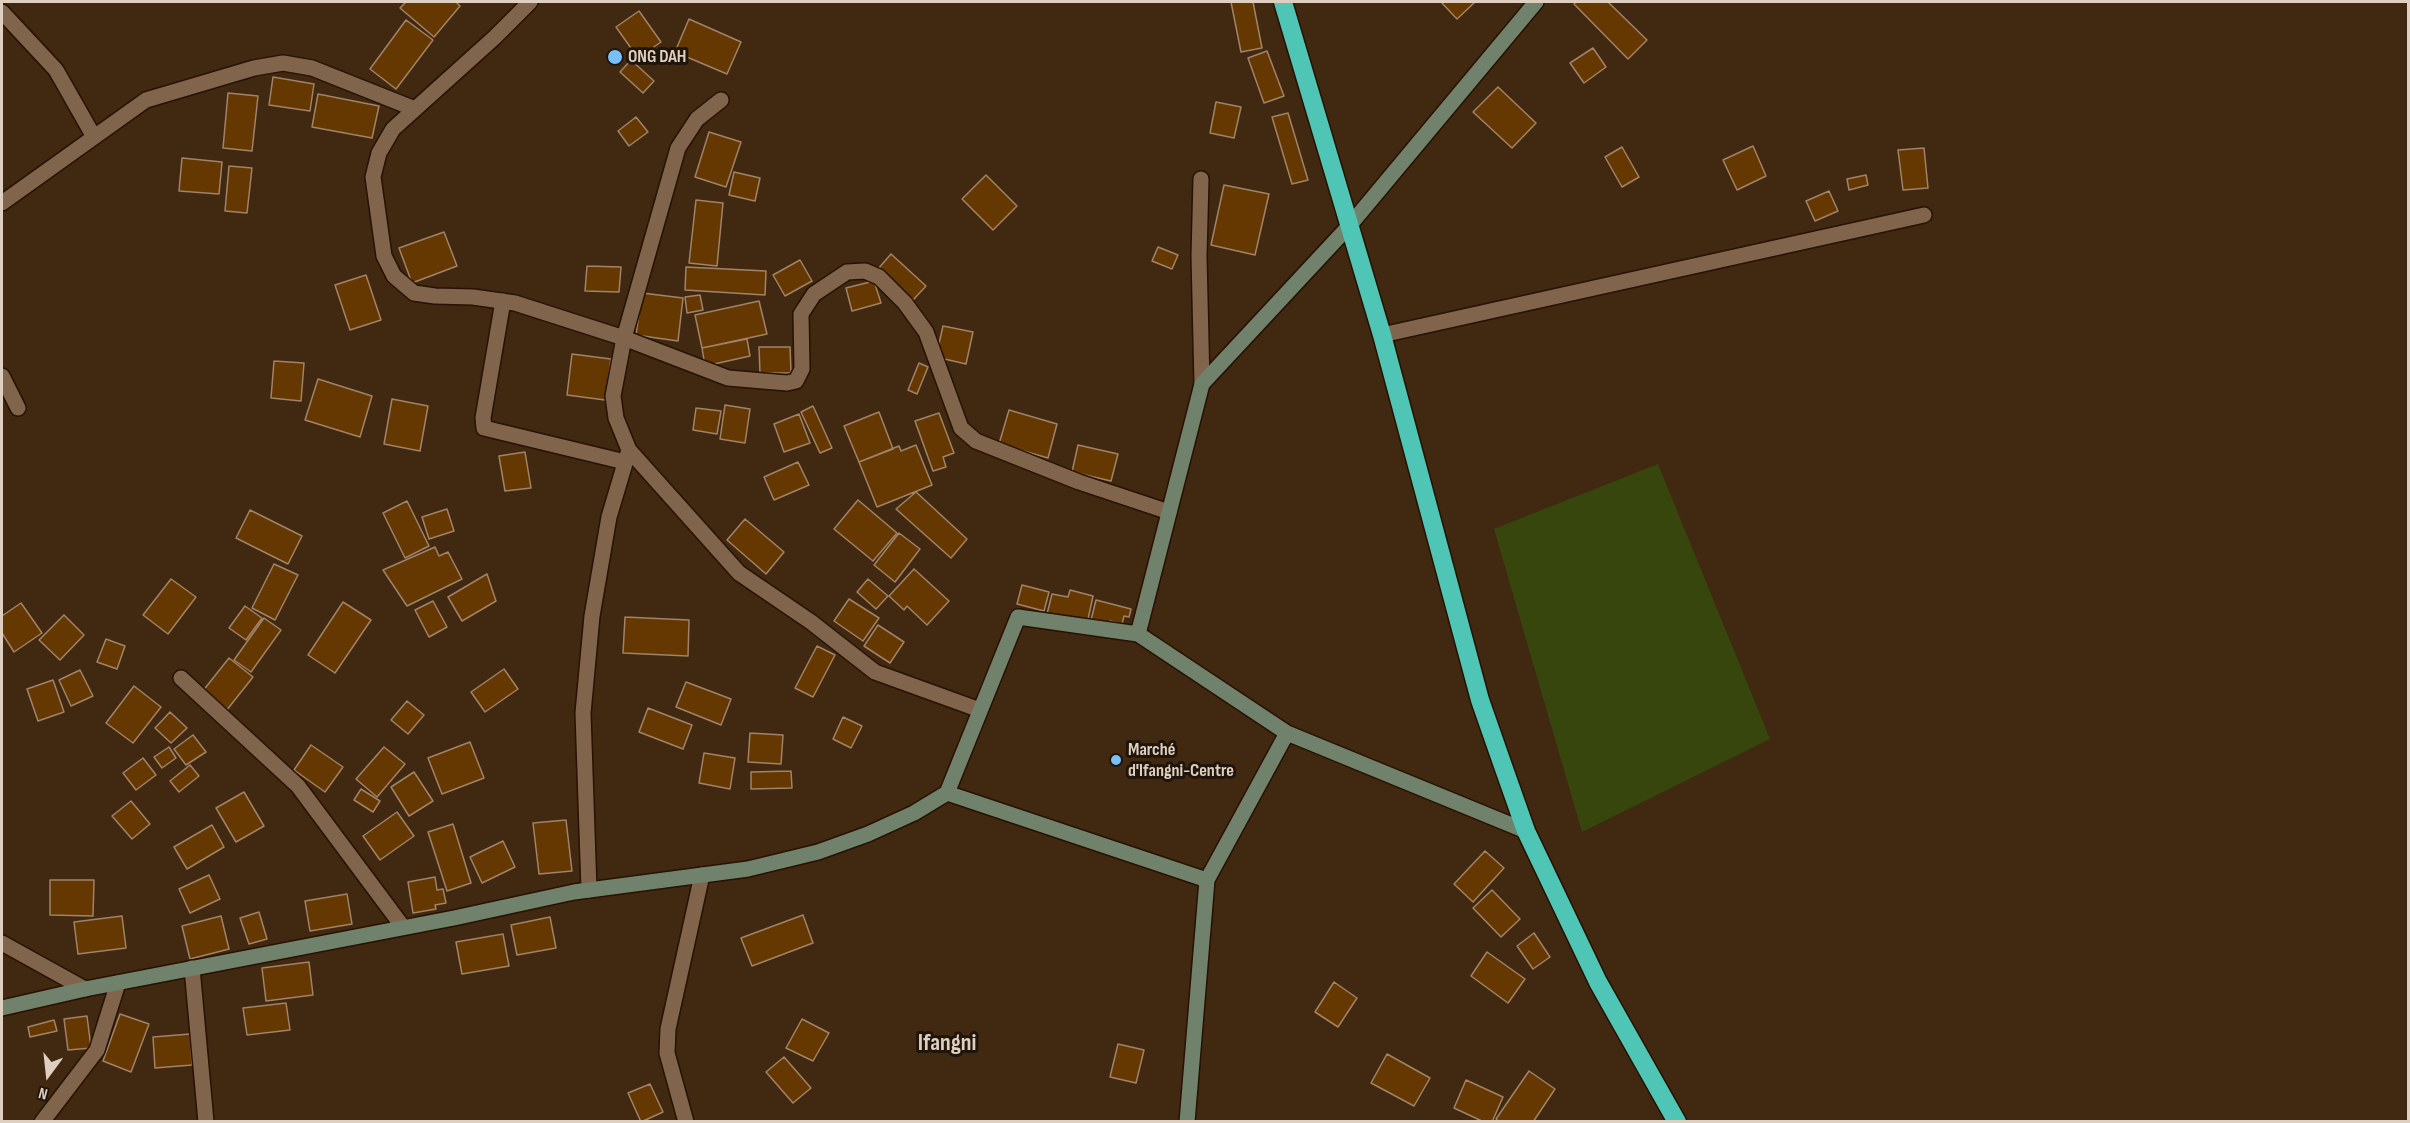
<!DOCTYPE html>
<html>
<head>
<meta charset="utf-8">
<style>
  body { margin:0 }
  #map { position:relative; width:2410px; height:1123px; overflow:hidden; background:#412911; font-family:"Sofia Sans Condensed",sans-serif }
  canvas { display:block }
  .frame { position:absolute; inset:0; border:3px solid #decfc1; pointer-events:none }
  .north { position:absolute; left:18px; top:1045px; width:60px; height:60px; -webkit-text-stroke:4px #20150b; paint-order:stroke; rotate:195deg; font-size:16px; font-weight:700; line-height:24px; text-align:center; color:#decfc1 }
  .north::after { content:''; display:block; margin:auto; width:21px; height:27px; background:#decfc1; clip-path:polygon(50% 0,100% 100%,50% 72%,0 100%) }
</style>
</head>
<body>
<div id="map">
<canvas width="2410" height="1123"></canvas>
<div class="frame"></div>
<div class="north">N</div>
</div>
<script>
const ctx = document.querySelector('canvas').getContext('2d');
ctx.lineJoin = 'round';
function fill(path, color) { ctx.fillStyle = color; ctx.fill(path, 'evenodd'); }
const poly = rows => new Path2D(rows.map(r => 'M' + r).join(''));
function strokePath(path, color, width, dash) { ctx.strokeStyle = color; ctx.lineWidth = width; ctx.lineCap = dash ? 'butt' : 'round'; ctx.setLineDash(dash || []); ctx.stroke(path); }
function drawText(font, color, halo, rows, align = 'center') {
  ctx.font = font + ' "Sofia Sans Condensed",sans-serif'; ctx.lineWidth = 6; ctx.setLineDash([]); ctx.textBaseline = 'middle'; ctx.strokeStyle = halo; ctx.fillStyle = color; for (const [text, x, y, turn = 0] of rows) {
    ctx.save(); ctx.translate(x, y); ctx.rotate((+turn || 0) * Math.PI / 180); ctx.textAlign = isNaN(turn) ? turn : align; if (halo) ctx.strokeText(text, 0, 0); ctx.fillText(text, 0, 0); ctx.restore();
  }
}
fill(poly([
  [1658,464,1770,739,1582,832,1494,529]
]), '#36460d');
const building = poly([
  [406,2,456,2,460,6,434,37,400,8,406,2],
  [1231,2,1253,2,1262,48,1241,52,1231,2],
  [1441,2,1475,2,1457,19,1441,2],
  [1576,2,1608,2,1647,40,1628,59,1574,4,1576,2],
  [639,11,661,42,638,58,616,27,639,11],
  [689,19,741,42,727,74,675,52,689,19],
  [406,20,433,40,396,89,370,69,406,20],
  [1593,48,1606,67,1584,83,1570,63,1593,48],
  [1267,51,1284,96,1264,103,1248,58,1267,51],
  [631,60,654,81,643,93,620,72,631,60],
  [273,77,314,84,310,111,269,105,273,77],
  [1498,87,1536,123,1512,148,1473,112,1498,87],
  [228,93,258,96,252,151,223,148,228,93],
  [318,94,379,106,372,138,312,127,318,94],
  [1216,102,1241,107,1234,138,1210,133,1216,102],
  [1288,113,1308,180,1292,184,1272,117,1288,113],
  [636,117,648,132,629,146,618,131,636,117],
  [709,132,741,142,726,187,695,177,709,132],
  [1753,146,1766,176,1737,190,1723,160,1753,146],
  [1622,147,1639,177,1622,187,1605,157,1622,147],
  [1924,148,1928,188,1903,190,1898,150,1924,148],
  [182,158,222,162,219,194,179,191,182,158],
  [229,166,252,168,247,213,225,211,229,166],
  [734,172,760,178,755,201,729,195,734,172],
  [986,175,1017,206,993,230,962,199,986,175],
  [1866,175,1868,185,1849,190,1847,179,1866,175],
  [1224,185,1269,194,1255,255,1211,245,1224,185],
  [1829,191,1838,211,1815,221,1806,201,1829,191],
  [696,200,723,203,717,266,689,263,696,200],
  [444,232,457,266,412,283,399,248,444,232],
  [1158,247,1178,255,1172,269,1152,261,1158,247],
  [891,254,926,286,913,300,878,269,891,254],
  [800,260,812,281,785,296,773,275,800,260],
  [587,266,621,267,619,292,585,291,587,266],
  [686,267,766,271,765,295,685,290,686,267],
  [366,275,381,320,350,330,335,285,366,275],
  [874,281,881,303,852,311,846,288,874,281],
  [642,293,683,298,678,341,636,335,642,293],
  [700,295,703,310,687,313,685,297,700,295],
  [759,301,767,334,702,348,695,315,759,301],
  [943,326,973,332,966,364,936,357,943,326],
  [747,339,750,356,705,366,702,348,747,339],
  [759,347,790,347,791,373,760,373,759,347],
  [572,354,611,359,605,400,567,395,572,354],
  [274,361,304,363,301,401,271,398,274,361],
  [919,363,928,367,917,394,908,390,919,363],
  [318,379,372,396,360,437,305,420,318,379],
  [392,399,428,406,420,451,384,444,392,399],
  [725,405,750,409,745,443,720,439,725,405],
  [813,406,832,448,820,453,801,412,813,406],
  [696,408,721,411,717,434,693,430,696,408],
  [1009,410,1057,424,1048,458,999,444,1009,410],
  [879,412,893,449,859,462,844,426,879,412],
  [939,413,954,453,943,457,946,467,933,471,915,421,939,413],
  [799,414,810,443,784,452,774,424,799,414],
  [916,445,932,485,877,507,859,462,899,446,901,451,916,445],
  [1078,445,1118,454,1111,481,1072,472,1078,445],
  [525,452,531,488,505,491,499,456,525,452],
  [798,462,809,485,774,500,764,477,798,462],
  [916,492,967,539,951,558,896,509,916,492],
  [858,500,897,533,873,561,834,529,858,500],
  [407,501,429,546,405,558,383,513,407,501],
  [447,509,454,531,429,539,422,517,447,509],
  [250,510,302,536,288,564,236,538,250,510],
  [745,519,784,552,766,574,727,540,745,519],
  [899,533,920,549,895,582,874,565,899,533],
  [435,547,439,556,448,552,462,579,407,606,383,570,435,547],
  [274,564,298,575,275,620,252,608,274,564],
  [914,569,949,601,927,625,907,606,904,610,889,596,914,569],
  [487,574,496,601,462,621,448,597,487,574],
  [171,579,196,597,168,634,143,615,171,579],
  [868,579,888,596,876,609,857,592,868,579],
  [1022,585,1049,592,1044,611,1017,604,1022,585],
  [1070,590,1093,596,1087,624,1047,614,1052,594,1068,597,1070,590],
  [849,599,879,618,863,641,834,621,849,599],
  [1096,600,1131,609,1129,617,1124,616,1122,624,1110,621,1108,629,1090,624,1096,600],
  [433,601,447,627,429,637,415,610,433,601],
  [343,602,371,620,335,673,308,655,343,602],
  [21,603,42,633,14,652,2,633,2,616,21,603],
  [245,606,262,618,246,640,229,628,245,606],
  [64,615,84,635,60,660,39,640,64,615],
  [625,617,689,620,688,656,623,653,625,617],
  [264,618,281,630,251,672,234,660,264,618],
  [878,625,904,642,890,663,864,646,878,625],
  [106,639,125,646,117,669,97,662,106,639],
  [817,646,835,655,813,697,795,688,817,646],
  [229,658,253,677,226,711,202,692,229,658],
  [504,669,518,689,485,712,471,692,504,669],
  [80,670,93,696,71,706,59,680,80,670],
  [53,680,64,712,38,721,27,689,53,680],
  [686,682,731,699,721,725,676,707,686,682],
  [134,686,161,707,133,743,106,723,134,686],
  [407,701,424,715,408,734,391,720,407,701],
  [648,708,692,725,683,749,639,732,648,708],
  [170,712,187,728,171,743,155,728,170,712],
  [843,717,862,726,851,748,833,739,843,717],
  [750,733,783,735,781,764,748,762,750,733],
  [193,735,206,752,186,765,174,749,193,735],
  [470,742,484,778,442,794,428,758,470,742],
  [311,745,343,767,325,792,294,770,311,745],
  [169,747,176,758,162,768,154,757,169,747],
  [384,747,405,764,377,797,356,779,384,747],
  [704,753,735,758,730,789,699,783,704,753],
  [143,758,156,775,136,790,123,773,143,758],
  [190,765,199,776,179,792,170,781,190,765],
  [791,771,792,788,751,789,751,772,791,771],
  [414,772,433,801,409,816,391,787,414,772],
  [361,789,380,801,373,812,354,800,361,789],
  [244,792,264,826,236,842,216,808,244,792],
  [131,801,150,824,132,839,112,816,131,801],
  [397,812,414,836,380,860,363,836,397,812],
  [566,820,572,871,539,874,533,823,566,820],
  [453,824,471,883,447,891,428,832,453,824],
  [212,825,224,847,187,869,174,847,212,825],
  [503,841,515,867,482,883,470,857,503,841],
  [1485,851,1504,868,1473,902,1454,884,1485,851],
  [209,875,220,899,190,913,179,889,209,875],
  [435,877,437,890,443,889,446,903,435,905,436,909,413,913,408,882,435,877],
  [50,880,94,880,93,916,50,915,50,880],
  [1492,890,1520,919,1501,937,1473,908,1492,890],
  [347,894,352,924,310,931,305,901,347,894],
  [259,912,267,939,249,944,240,918,259,912],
  [803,915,813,943,752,966,741,938,803,915],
  [122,916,126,948,78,954,74,922,122,916],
  [221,916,229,949,190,959,182,926,221,916],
  [550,917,556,948,517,955,511,925,550,917],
  [1534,933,1550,957,1533,969,1517,946,1534,933],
  [503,934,509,966,462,974,456,942,503,934],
  [1487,952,1525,979,1508,1003,1471,976,1487,952],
  [309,962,313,995,266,1001,262,968,309,962],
  [1334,982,1357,998,1338,1027,1315,1012,1334,982],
  [286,1003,290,1030,247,1035,243,1008,286,1003],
  [120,1014,149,1024,131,1072,103,1061,120,1014],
  [87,1016,91,1048,68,1050,64,1019,87,1016],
  [802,1019,829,1033,813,1061,786,1048,802,1019],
  [54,1020,57,1031,30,1037,28,1027,54,1020],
  [190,1034,192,1065,155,1068,153,1037,190,1034],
  [1118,1044,1144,1050,1136,1083,1110,1077,1118,1044],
  [1387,1054,1430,1078,1414,1106,1371,1083,1387,1054],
  [784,1057,811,1088,793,1103,766,1072,784,1057],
  [1529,1071,1555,1089,1533,1122,1500,1122,1496,1119,1529,1071],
  [1466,1080,1503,1097,1492,1122,1484,1122,1454,1108,1466,1080],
  [650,1084,663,1112,641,1122,628,1093,650,1084]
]);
fill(building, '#643800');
strokePath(building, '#a08369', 1.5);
const street = poly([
  [530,2,495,37,393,129,379,153,373,177,384,256,394,276,414,293,435,296,473,297,515,303,624,338,728,378,787,383,796,381,802,369,801,314,814,294,847,272,865,271,879,277,905,303,926,332,961,428,976,441,1079,482,1169,512],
  [2,12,56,70,94,137],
  [721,100,697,119,678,148,624,338,613,396,616,418,629,450,739,573,811,622,875,672,980,710],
  [1201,179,1199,256,1202,384],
  [2,203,146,100,254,68,283,63,312,68,415,109],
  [503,301,483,418,484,428,625,462],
  [1382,335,1924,215],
  [2,376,18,408],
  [181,678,298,786,403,927],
  [589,890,583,713,592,616,609,517,629,450],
  [2,943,85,989],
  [192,968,206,1122],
  [42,1122,97,1050,118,983],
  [686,1122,667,1053,668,1029,702,875]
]);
const secondary = poly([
  [1138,634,1202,384,1350,225,1536,2],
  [947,793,1207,880],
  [2,1008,85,989,454,918,574,892,748,869,818,852,868,834,914,813,947,793,1018,617,1138,634,1287,733,1526,831],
  [1187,1122,1207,880,1287,733]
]);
const highway = poly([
  [1283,2,1382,335,1480,700,1502,763,1526,831,1598,982,1677,1122]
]);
strokePath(street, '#271100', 18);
strokePath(secondary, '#271100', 18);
strokePath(highway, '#271100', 21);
strokePath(street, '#80654c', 15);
strokePath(secondary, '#71826c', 15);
strokePath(highway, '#4fc5b6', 18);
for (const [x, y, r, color] of [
  [615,57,8,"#79bff8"],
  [1116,760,6,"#79bff8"]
]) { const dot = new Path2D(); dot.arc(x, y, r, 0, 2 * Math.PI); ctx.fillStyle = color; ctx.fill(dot); strokePath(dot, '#20150b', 2); }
drawText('bold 18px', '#decfc1', '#20150b', [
  ["ONG DAH",628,57],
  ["Marché",1128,750],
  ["d'Ifangni-Centre",1128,771]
], 'left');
drawText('bold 24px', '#decfc1', '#20150b', [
  ["Ifangni",947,1044]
]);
</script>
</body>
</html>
